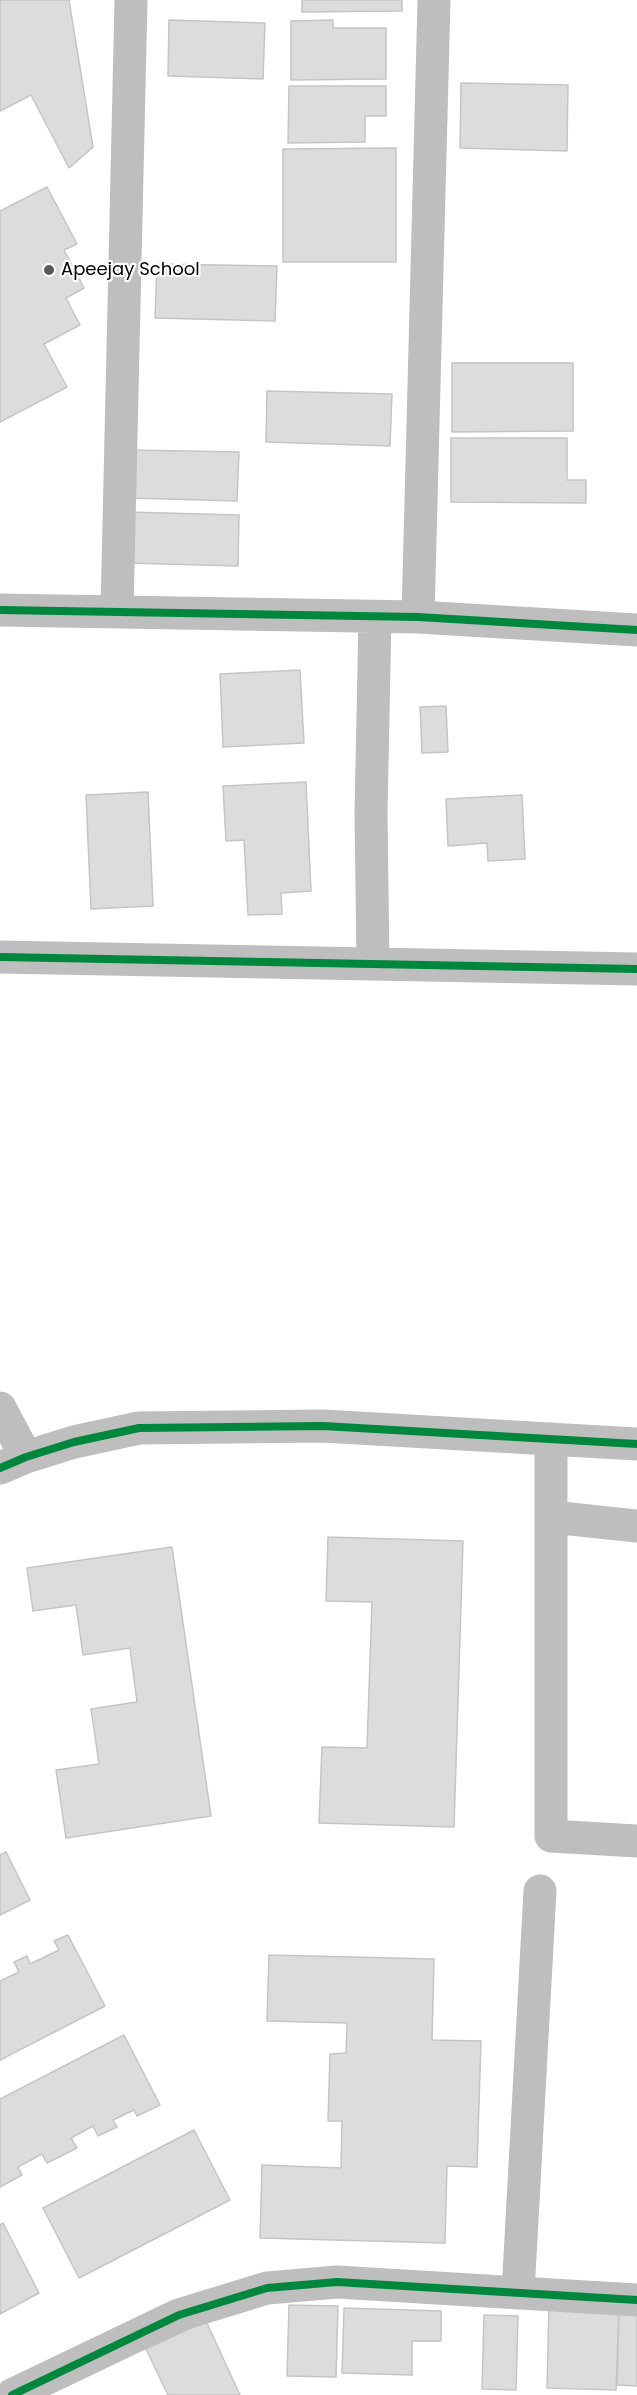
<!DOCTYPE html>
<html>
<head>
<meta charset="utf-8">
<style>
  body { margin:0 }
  canvas { display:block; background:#fff }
</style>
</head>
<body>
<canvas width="637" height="2395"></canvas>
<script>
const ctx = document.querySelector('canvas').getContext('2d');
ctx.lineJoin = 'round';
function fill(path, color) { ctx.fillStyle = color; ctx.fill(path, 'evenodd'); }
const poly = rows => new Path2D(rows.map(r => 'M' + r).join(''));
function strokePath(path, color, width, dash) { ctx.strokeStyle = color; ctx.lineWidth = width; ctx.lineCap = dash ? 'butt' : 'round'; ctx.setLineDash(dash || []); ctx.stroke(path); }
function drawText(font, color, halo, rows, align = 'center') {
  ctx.font = font + ' Poppins,sans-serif'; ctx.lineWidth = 4.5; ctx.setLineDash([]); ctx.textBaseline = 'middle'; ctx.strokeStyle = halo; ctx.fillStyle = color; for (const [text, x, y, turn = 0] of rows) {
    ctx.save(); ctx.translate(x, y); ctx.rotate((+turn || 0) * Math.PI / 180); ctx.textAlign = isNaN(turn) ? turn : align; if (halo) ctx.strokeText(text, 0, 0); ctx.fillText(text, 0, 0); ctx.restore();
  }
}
const building = poly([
  [0,0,69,0,93,147,69,168,31,95,0,111,0,0],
  [302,0,402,0,402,11,302,12,302,0],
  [169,20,265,23,263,79,168,76,169,20],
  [333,20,333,28,386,28,386,79,291,80,291,21,333,20],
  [461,83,568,85,567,151,460,148,461,83],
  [289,86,386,86,386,116,365,116,365,142,288,143,289,86],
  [396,148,396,262,283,262,283,149,396,148],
  [47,187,77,244,64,250,84,288,66,298,80,325,44,344,67,387,0,422,0,211,47,187],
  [157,264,277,266,275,321,155,318,157,264],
  [452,363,573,363,573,431,452,432,452,363],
  [267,391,392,394,390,446,266,442,267,391],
  [451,438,567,438,567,480,586,480,586,503,451,502,451,438],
  [133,450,239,452,237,501,131,498,133,450],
  [128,512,239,515,238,566,127,563,128,512],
  [300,670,304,743,223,747,220,674,300,670],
  [446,706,448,752,422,753,420,707,446,706],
  [306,782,311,891,281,893,282,914,248,915,244,840,226,841,223,786,306,782],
  [148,792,153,906,91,909,86,795,148,792],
  [522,795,525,859,488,861,487,843,448,846,446,799,522,795],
  [328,1537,463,1541,454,1827,319,1823,322,1747,367,1748,372,1602,326,1601,328,1537],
  [172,1547,211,1816,66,1838,56,1770,99,1764,91,1709,137,1702,130,1648,83,1655,76,1605,33,1611,27,1568,172,1547],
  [6,1852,30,1900,0,1915,0,1855,6,1852],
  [68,1935,105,2006,0,2060,0,1981,19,1972,14,1962,27,1956,30,1964,59,1950,54,1941,68,1935],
  [269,1955,434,1959,432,2040,481,2041,477,2167,447,2166,445,2243,260,2238,262,2165,341,2168,342,2121,328,2121,330,2054,346,2053,347,2023,267,2021,269,1955],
  [124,2035,160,2105,137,2116,134,2110,113,2120,117,2127,98,2136,93,2126,71,2138,77,2148,47,2163,42,2154,18,2167,22,2175,0,2187,0,2099,124,2035],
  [194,2130,230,2200,79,2278,43,2208,194,2130],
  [3,2223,39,2293,0,2314,0,2225,3,2223],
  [549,2304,619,2306,616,2390,547,2388,549,2304],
  [289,2305,338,2306,336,2377,287,2376,289,2305],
  [344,2308,441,2311,441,2341,412,2341,412,2375,342,2373,344,2308],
  [619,2311,637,2312,637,2386,617,2385,619,2311],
  [484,2315,518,2316,516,2390,482,2389,484,2315],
  [206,2321,240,2395,168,2395,146,2349,206,2321]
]);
fill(building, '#dcdcdc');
strokePath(building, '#c5c5c5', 1.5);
strokePath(poly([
  [0,610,418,617,637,630],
  [117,611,131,0],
  [418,617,434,0],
  [0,957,637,969],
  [373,964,371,813,375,617],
  [0,1408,26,1457],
  [551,1439,551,1836,637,1841],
  [0,1468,26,1457,74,1442,139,1428,323,1426,637,1444],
  [552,1517,637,1526],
  [518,2293,540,1891],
  [12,2395,179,2315,267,2288,337,2282,637,2300]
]), '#bebebe', 33);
strokePath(poly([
  [0,610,418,617,637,630],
  [0,957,637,969],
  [0,1468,26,1457,74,1442,139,1428,323,1426,637,1444],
  [12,2395,179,2315,267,2288,337,2282,637,2300]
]), '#00873e', 8);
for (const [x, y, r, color] of [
  [49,270,6,"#595959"]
]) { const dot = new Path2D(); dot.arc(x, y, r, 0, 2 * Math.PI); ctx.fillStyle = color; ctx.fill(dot); strokePath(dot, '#fff', 2); }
drawText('18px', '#000', '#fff', [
  ["Apeejay School",61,270]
], 'left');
</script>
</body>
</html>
